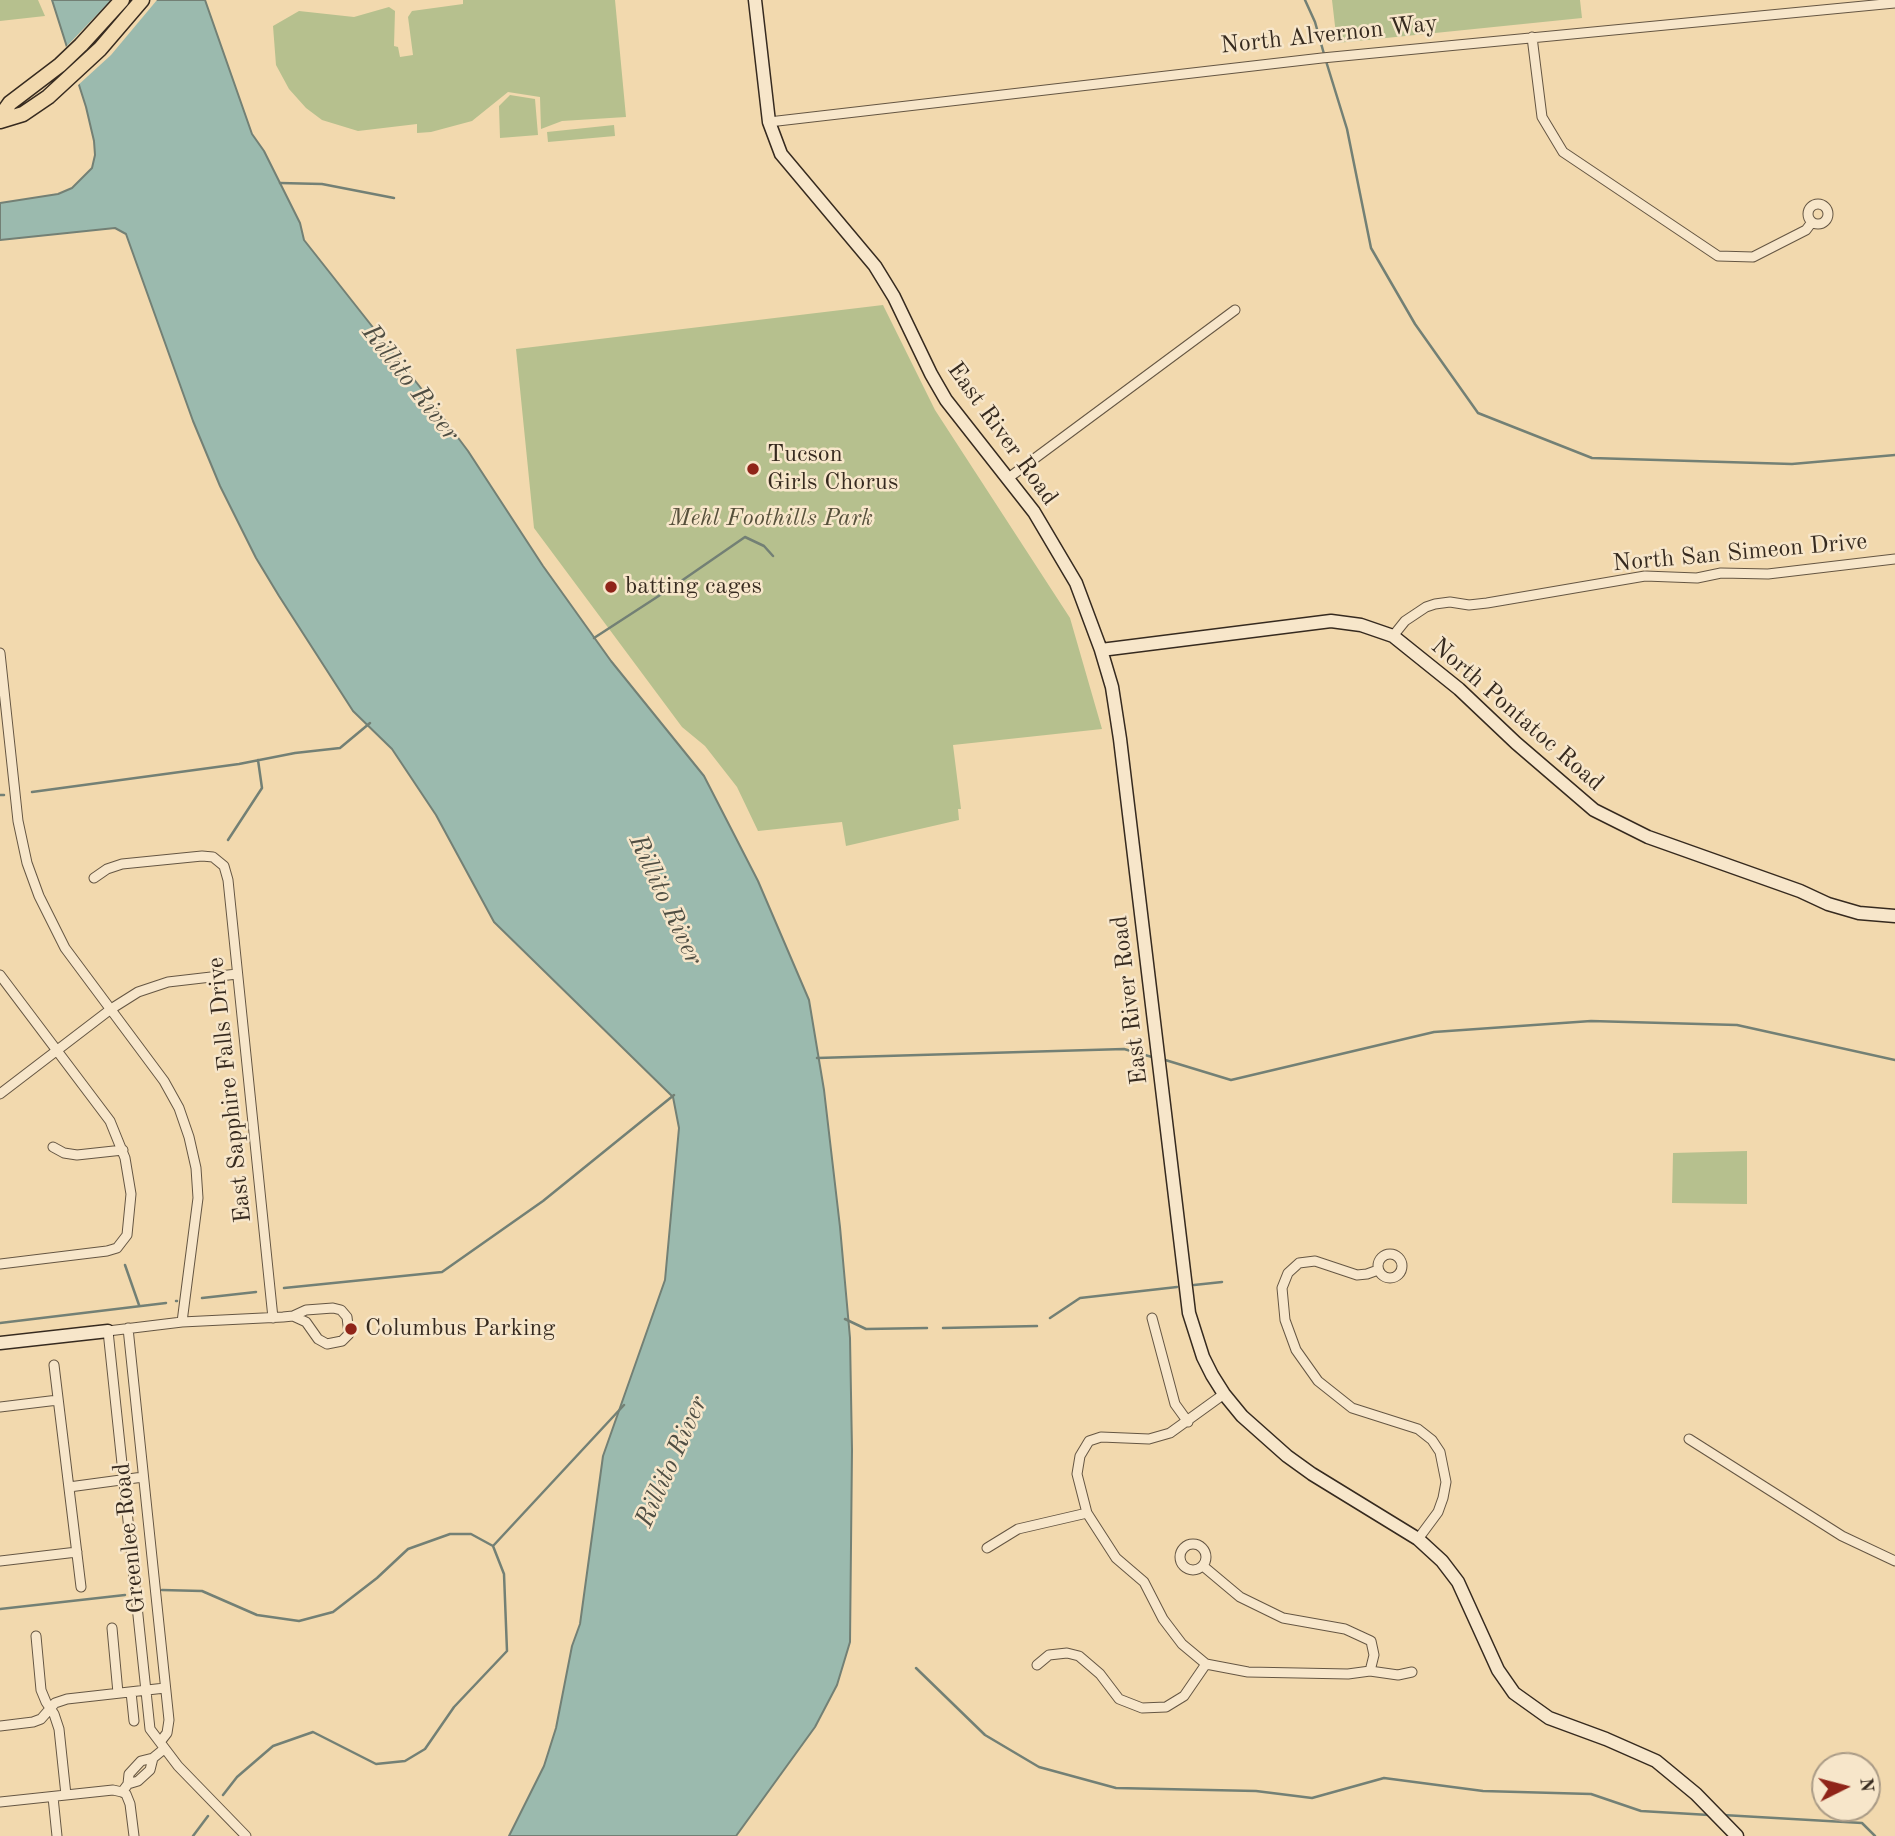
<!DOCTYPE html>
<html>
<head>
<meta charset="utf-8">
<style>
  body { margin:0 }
  #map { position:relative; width:1895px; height:1836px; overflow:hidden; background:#f2d9ae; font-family:"Old Standard TT",serif }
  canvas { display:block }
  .north { position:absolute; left:1811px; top:1752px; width:70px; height:70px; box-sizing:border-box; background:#f7e6ca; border:2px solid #aa9b86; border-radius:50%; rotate:84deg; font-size:19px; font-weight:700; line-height:28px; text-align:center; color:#362a1f }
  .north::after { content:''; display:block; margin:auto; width:24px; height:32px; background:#8f2418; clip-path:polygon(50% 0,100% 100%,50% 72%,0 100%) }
</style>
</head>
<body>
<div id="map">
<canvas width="1895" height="1836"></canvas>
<div class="north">N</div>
</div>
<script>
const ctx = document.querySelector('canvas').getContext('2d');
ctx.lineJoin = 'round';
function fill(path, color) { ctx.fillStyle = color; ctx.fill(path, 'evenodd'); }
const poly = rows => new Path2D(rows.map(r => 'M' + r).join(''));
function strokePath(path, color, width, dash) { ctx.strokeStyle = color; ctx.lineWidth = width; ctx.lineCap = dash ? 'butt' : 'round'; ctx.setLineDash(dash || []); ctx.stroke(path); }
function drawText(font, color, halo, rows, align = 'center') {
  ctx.font = font + ' "Old Standard TT",serif'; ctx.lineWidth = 5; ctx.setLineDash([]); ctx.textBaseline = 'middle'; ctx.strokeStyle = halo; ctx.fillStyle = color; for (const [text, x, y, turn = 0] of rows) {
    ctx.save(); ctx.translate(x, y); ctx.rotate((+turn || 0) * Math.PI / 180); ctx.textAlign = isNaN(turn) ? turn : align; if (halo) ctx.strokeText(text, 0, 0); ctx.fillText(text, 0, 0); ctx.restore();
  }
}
fill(poly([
  [0,0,38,0,45,16,0,21],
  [463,0,615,0,626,117,562,121,541,129,540,97,508,92,472,121,431,132,417,133,417,124,358,131,322,120,306,108,289,89,276,65,273,26,299,11,354,17,389,7,395,11,394,46,398,47,400,57,413,55,408,17,412,11,463,4],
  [1332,0,1580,0,1582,18,1337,43],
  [510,95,535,99,538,135,500,138,499,106],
  [614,125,615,136,548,142,547,132],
  [883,305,935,410,1070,618,1102,729,953,745,961,809,958,809,959,820,846,846,842,822,758,831,737,787,705,746,682,727,534,528,516,349],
  [1747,1151,1747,1204,1672,1203,1673,1153]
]), '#b6c08e');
const water = poly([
  [52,0,205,0,252,134,264,151,300,223,304,240,420,387,468,451,543,566,611,661,704,776,758,881,809,1000,824,1090,840,1227,850,1338,852,1450,850,1642,837,1685,815,1727,736,1836,509,1836,544,1766,556,1728,572,1646,580,1624,603,1456,665,1280,679,1128,673,1097,494,922,436,815,392,749,353,711,279,596,256,558,220,486,193,421,126,234,115,228,0,240,0,203,58,194,72,188,92,168,95,155,94,141,86,107,52,0]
]);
fill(water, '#9bbaae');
strokePath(water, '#738075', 2);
fill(poly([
  [111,0,157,0,111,55,76,87,65,48]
]), '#f2d9ae');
strokePath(poly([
  [1305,0,1315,22,1324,54],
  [1326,61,1347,129,1371,248,1415,324,1478,413,1592,458,1792,464,1895,455],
  [280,183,322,184,394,198],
  [594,638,674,586,745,537,764,546,773,556],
  [32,792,239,764,295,753,340,748,370,723],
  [0,795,4,795],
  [228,840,262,788,258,760],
  [817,1058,1124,1049,1152,1057],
  [1162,1059,1231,1080,1434,1032,1591,1021,1737,1025,1895,1060],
  [125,1265,139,1305],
  [1194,1285,1222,1282],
  [284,1288,442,1272,543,1201,674,1095],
  [202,1298,256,1292],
  [176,1301,177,1301],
  [1050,1318,1080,1298,1177,1287],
  [845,1319,866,1329,927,1328],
  [0,1323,166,1303],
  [943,1328,1037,1326],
  [493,1546,624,1405],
  [162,1590,202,1591,257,1615,299,1621,333,1612,377,1578,408,1549,450,1534,471,1534,493,1546,504,1574,507,1651,454,1707,425,1749,405,1761,376,1764,313,1732,273,1746,237,1777,223,1795],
  [0,1609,125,1595],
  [916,1668,985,1735,1039,1767,1116,1788,1256,1791,1312,1798,1384,1778,1483,1791,1591,1794,1641,1811,1709,1815],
  [1723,1815,1862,1823,1875,1836],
  [193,1836,208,1816]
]), '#738075', 2.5);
const street = poly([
  [1532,37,1542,117,1563,152,1718,256,1753,257,1806,230,1812,222],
  [769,122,1322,58,1895,3],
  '1808 214a10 10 0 1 1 20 0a10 10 0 1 1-20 0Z',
  [1007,479,1235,310],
  [1393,636,1405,621,1426,607,1435,604,1450,602,1469,605,1487,603,1645,576,1697,578,1721,573,1768,574,1895,559],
  [0,653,18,821,27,863,39,896,65,948,164,1081,179,1108,189,1137,196,1168,198,1198,182,1322],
  [94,878,107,869,122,864,202,856,213,857,224,866,228,880,273,1318],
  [0,975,110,1121,125,1158,131,1194,127,1235,117,1248,107,1251,0,1264],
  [0,1094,111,1009,138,992,168,982,237,974],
  [53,1147,64,1153,77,1155,123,1150],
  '1378 1266a12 12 0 1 1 24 0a12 12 0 1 1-24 0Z',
  [1378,1270,1367,1274,1357,1275,1315,1261,1299,1263,1288,1273,1282,1288,1285,1320,1296,1350,1318,1381,1352,1408,1418,1429,1432,1440,1440,1452,1446,1482,1443,1498,1438,1512,1418,1539],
  [1152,1318,1175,1404,1188,1422],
  [128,1328,169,1720,167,1733,160,1742],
  [54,1365,81,1587],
  [0,1407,58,1400],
  [1689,1439,1842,1536,1895,1561],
  [69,1487,143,1477],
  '1180 1557a13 13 0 1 1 26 0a13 13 0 1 1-26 0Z',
  [987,1548,1018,1529,1087,1513],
  [0,1561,77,1552],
  [1203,1566,1240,1597,1283,1618,1345,1629,1371,1641,1374,1655,1370,1671,1348,1674,1248,1672,1206,1664,1182,1644,1163,1619,1144,1582,1116,1558,1087,1513,1077,1474,1080,1456,1089,1441,1101,1437,1149,1439,1170,1433,1224,1394],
  [112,1628,118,1693],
  [36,1636,41,1690,46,1702,54,1714,59,1729,66,1795],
  [1037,1665,1049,1655,1067,1653,1079,1656,1100,1674,1119,1699,1142,1708,1166,1707,1184,1696,1206,1664],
  [1370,1671,1398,1675,1412,1672],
  [131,1692,134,1721],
  [0,1726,33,1722,41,1719,55,1703,67,1699,165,1688],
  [128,1784,129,1774,141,1761,153,1758,164,1749],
  [122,1792,126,1794,130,1804,134,1836],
  [53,1797,57,1836],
  [0,1802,113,1790,122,1792,128,1784,138,1781,150,1770,153,1758],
  [246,1836,178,1766,150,1729,108,1331,182,1322,283,1317,293,1316,306,1310,333,1308,341,1310,347,1317,349,1334,342,1341,327,1344,318,1339,306,1322,293,1316]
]);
const secondary = poly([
  [755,0,769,122,781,154,875,266,894,297,931,374,946,400,1034,512,1076,583,1101,650,1112,687,1120,739,1189,1313,1203,1357,1212,1375,1224,1394,1242,1416,1287,1456,1312,1474,1418,1539,1442,1561,1458,1582,1498,1670,1514,1693,1549,1718,1606,1739,1656,1761,1696,1794,1737,1836],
  [1101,650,1331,621,1361,625,1393,636,1459,689,1516,743,1594,810,1648,837,1800,891,1828,904,1859,913,1895,916],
  [0,1343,108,1331]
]);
const primary = poly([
  [0,117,10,103,60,65,81,45,122,0],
  [0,121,23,114,48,97,100,49,142,0]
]);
strokePath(street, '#655643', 11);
strokePath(secondary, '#362a1f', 15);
strokePath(primary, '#362a1f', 17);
strokePath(street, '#f7e6ca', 9);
strokePath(secondary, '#f7e6ca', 12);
strokePath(primary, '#f2d9ae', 14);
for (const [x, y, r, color] of [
  [753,469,7,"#8f2418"],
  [611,587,7,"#8f2418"],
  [351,1329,7,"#8f2418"]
]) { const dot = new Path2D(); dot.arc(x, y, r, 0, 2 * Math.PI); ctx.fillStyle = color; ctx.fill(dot); strokePath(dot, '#f7e6ca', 2.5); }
drawText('24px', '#362a1f', '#f7e6ca', [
  ["North Alvernon Way",1329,35,-6],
  ["East River Road",1002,434,54],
  ["North San Simeon Drive",1740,553,-5],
  ["North Pontatoc Road",1517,715,41],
  ["East River Road",1130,1000,-97],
  ["East Sapphire Falls Drive",230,1090,-96],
  ["Greenlee Road",130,1538,-96]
]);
drawText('24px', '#362a1f', '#f7e6ca', [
  ["Tucson",767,455],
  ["Girls Chorus",767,483],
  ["batting cages",625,587],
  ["Columbus Parking",365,1329]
], 'left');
drawText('italic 24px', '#56503b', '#f7e6ca', [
  ["Mehl Foothills Park",771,519]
]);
drawText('italic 26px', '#4f4e43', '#f7e6ca', [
  ["Rillito River",410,383,52],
  ["Rillito River",665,900,65],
  ["Rillito River",672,1462,-66]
]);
</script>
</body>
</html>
